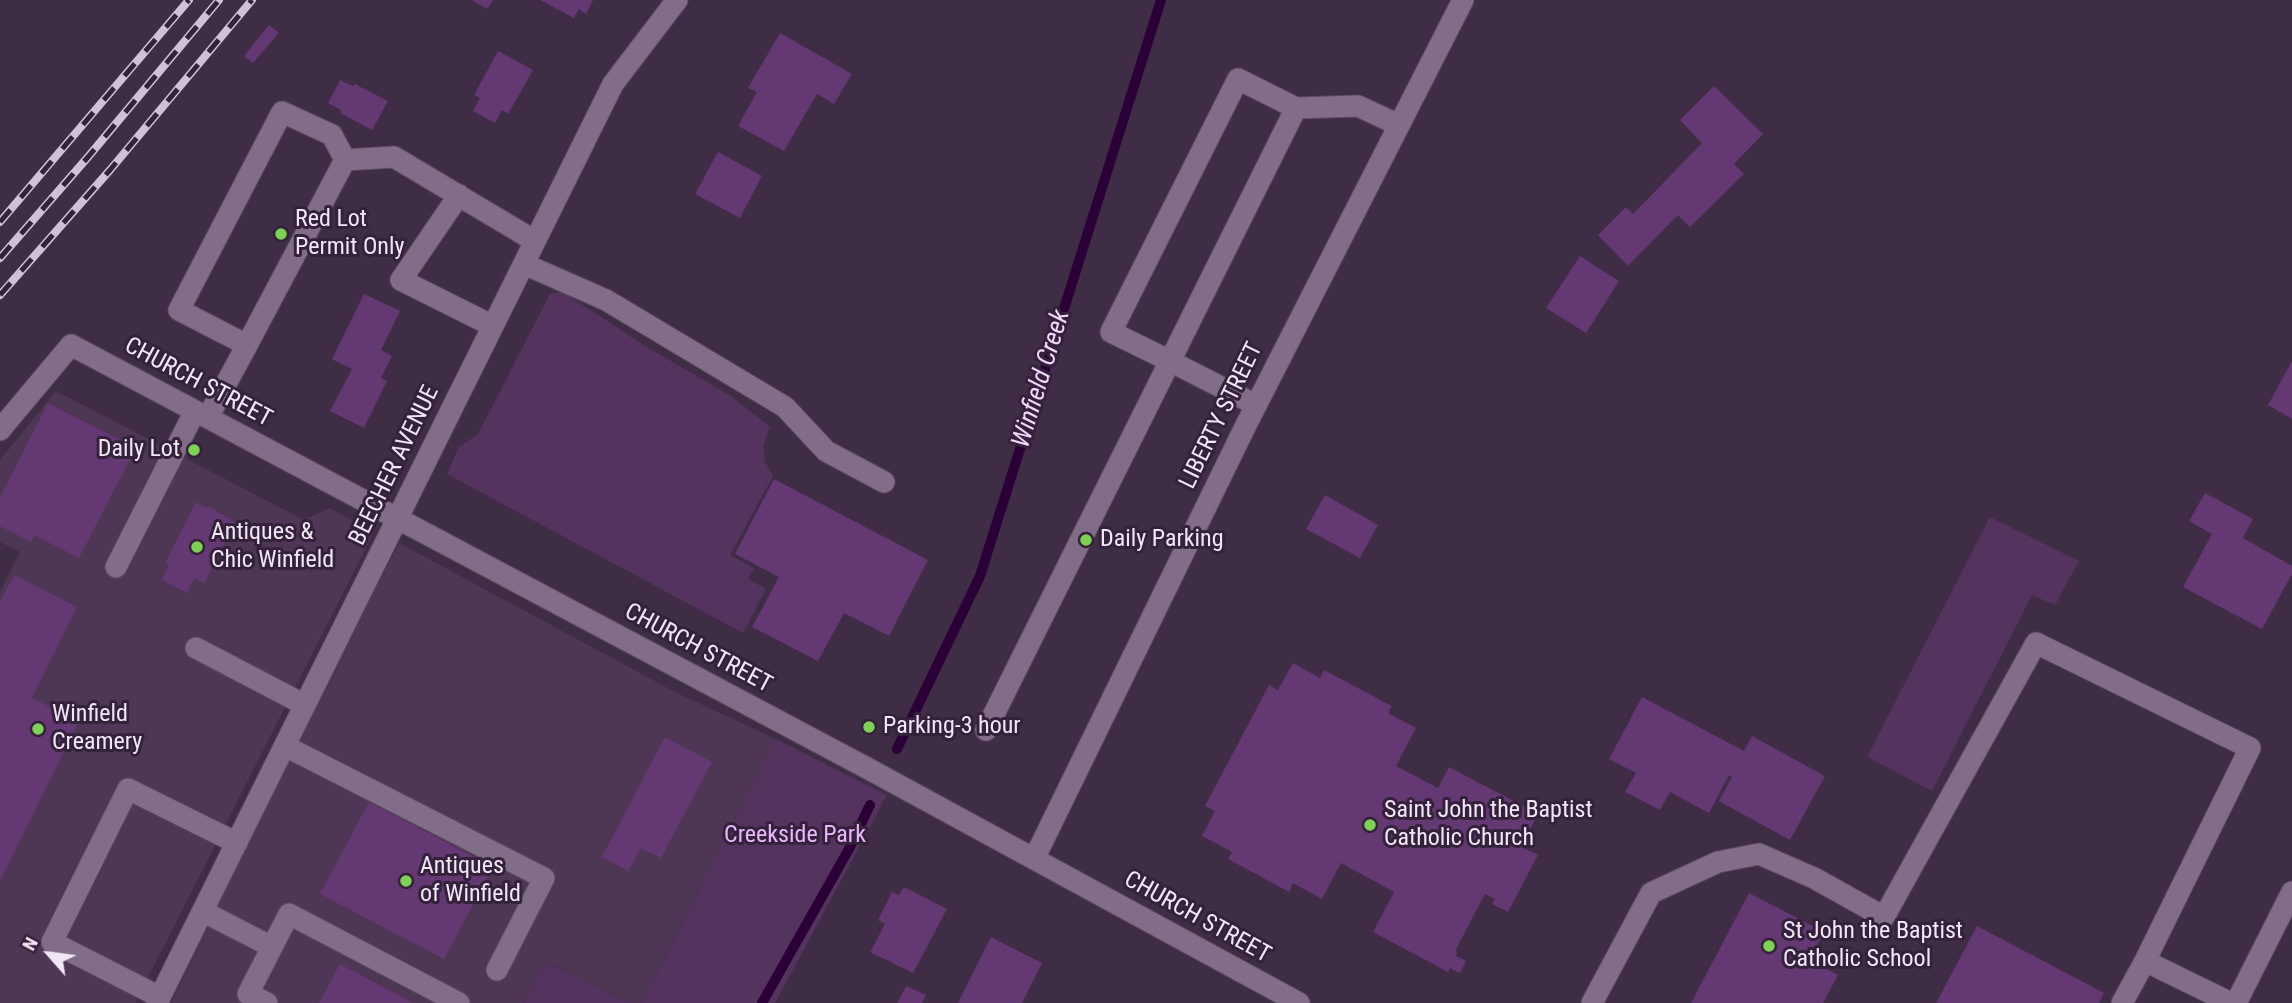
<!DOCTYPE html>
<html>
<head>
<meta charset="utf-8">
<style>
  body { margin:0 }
  #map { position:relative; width:2292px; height:1003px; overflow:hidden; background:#3f2c45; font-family:"Roboto Condensed",sans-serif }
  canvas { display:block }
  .north { position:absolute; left:14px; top:919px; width:70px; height:70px; -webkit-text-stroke:5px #34223b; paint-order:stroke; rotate:298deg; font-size:19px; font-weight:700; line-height:28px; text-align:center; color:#f2e6f6 }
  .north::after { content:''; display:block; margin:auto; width:24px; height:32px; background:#f2e6f6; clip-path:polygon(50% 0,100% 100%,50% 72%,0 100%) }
</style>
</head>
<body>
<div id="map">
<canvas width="2292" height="1003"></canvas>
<div class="north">N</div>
</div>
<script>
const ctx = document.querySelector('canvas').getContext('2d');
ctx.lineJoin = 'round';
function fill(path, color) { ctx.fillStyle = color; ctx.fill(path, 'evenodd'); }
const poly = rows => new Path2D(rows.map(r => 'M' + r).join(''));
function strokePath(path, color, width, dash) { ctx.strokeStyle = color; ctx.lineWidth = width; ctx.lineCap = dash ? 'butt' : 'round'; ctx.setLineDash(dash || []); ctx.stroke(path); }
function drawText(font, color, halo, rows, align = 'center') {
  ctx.font = font + ' "Roboto Condensed",sans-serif'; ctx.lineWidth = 6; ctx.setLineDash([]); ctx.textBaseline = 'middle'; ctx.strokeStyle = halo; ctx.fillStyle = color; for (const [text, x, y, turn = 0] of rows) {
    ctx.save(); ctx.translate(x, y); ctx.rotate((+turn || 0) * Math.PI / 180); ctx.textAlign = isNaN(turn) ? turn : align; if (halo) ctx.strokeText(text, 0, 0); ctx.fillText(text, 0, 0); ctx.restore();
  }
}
fill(poly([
  [56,391,304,520,330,508,374,532,135,1003,0,1003,0,592,20,552,0,542,0,460],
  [399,543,677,693,776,739,642,1003,630,1003,546,962,524,1003,171,1003,303,731]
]), '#4d3755');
fill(poly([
  [563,292,645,346,731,396,770,427,763,446,765,462,773,476,730,555,754,568,748,579,766,589,743,633,447,474,459,447,478,434,550,294],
  [1990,517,2079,561,2055,605,2032,595,1932,791,1867,757],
  [776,739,887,795,775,1003,642,1003],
  [545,962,630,1003,524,1003]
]), '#54345f');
strokePath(poly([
  [897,749,980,576,1161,0],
  [762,1003,849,849,870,805]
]), '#2a0037', 10);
fill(poly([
  [472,0,493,0,487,9],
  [540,0,593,0,586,14,579,9,574,18],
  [269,25,279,33,253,63,244,56],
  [780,33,852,74,834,104,817,94,784,151,738,126,757,92,748,88],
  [498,51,533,70,508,114,502,110,495,123,473,111,480,98,474,95],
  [340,80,353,86,355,84,388,101,372,130,340,113,341,110,328,103],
  [1714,86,1763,134,1734,164,1744,174,1690,227,1678,215,1628,266,1598,235,1626,207,1633,214,1702,143,1680,120],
  [718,152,762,176,740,218,695,194],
  [1580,256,1619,281,1586,333,1546,308],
  [364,294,400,311,381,350,392,356,381,378,387,381,364,428,330,411,352,369,332,359],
  [2292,361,2292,419,2268,405],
  [48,403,136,448,79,558,34,535,31,542,0,526,0,497],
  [774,479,928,560,889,636,844,613,818,661,752,627,779,577,735,554],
  [2205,493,2253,519,2243,538,2292,566,2292,574,2262,629,2183,587,2212,534,2189,521],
  [1325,495,1378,525,1360,558,1306,529],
  [196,502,206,508,207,506,235,522,204,583,194,578,187,593,162,580,169,565,165,563],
  [14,575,77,607,32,698,79,721,0,881,0,602],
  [1293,663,1320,678,1324,670,1392,706,1388,713,1416,728,1396,766,1438,788,1449,767,1538,814,1521,847,1538,855,1508,912,1492,904,1495,899,1485,894,1455,951,1457,952,1456,956,1466,961,1460,973,1450,968,1448,972,1373,932,1394,892,1341,863,1322,899,1293,883,1289,892,1228,859,1232,852,1202,836,1215,811,1205,806,1269,685,1278,690],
  [1642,697,1744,751,1752,736,1825,776,1790,840,1719,801,1732,777,1729,775,1709,813,1670,792,1660,810,1625,792,1636,773,1609,759],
  [665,737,712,762,661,858,641,848,628,871,602,857],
  [369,802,493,867,444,959,320,894],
  [904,887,947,909,913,973,870,952,885,924,878,920,892,892,899,895],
  [1749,893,1824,932,1809,960,1838,975,1823,1003,1691,1003],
  [1977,926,2104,993,2099,1003,1936,1003],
  [991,937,1042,963,1022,1003,958,1003],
  [340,964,413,1003,319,1003],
  [906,986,926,995,922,1003,897,1003]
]), '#643873');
const minor = poly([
  [1296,108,1170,361,1111,332,1238,79,1296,108,1358,106,1399,125],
  [345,160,394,157,535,241],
  [459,195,401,280,493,326],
  [524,264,606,300,785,407,826,451,884,482],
  [208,417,247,345,345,160,332,135,282,112,179,310,247,345],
  [0,430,71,345,867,768,1299,1003],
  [116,567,195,411],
  [196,648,305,705],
  [986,730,1170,361,1256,405],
  [285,746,544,878,497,970],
  [1034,859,1245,427,1463,0],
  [204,912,272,947,289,914,459,1003],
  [160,997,52,942,128,789,237,843],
  [157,1003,613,84,677,0],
  [267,1003,248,994,272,947],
  [1592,1003,1651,893,1718,862,1759,854,1814,878,1884,917,2036,643,2250,748,2145,961,2231,1003],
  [2122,1003,2145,961],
  [2236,1003,2292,892]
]);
strokePath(minor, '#5a4b60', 23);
strokePath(minor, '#826d89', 21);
const rail = poly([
  [0,222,189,0],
  [0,258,88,157,219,0],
  [0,295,110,170,252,0]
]);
strokePath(rail, '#d0c2d4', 8);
strokePath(rail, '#34223b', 5, [16]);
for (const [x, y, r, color] of [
  [281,234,7,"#7dd154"],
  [194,450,7,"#7dd154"],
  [1086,540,7,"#7dd154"],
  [197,547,7,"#7dd154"],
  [869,727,7,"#7dd154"],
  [38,729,7,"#7dd154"],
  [1370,825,7,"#7dd154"],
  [406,881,7,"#7dd154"],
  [1769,946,7,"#7dd154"]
]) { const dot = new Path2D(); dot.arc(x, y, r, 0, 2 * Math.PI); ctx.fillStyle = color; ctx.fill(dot); strokePath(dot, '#34223b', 2.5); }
drawText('24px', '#f2e6f6', '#34223b', [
  ["Red Lot",295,220],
  ["Permit Only",295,248],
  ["Daily Lot",180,450,"right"],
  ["Antiques &",211,533],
  ["Chic Winfield",211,561],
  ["Daily Parking",1100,540],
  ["Winfield",52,715],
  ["Creamery",52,743],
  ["Parking-3 hour",883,727],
  ["Saint John the Baptist",1384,811],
  ["Catholic Church",1384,839],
  ["Antiques",420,867],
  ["of Winfield",420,895],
  ["St John the Baptist",1783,932],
  ["Catholic School",1783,960]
], 'left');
drawText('24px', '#f2e6f6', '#34223b', [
  ["CHURCH STREET",198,383,28],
  ["LIBERTY STREET",1222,416,-64],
  ["BEECHER AVENUE",395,466,-64],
  ["CHURCH STREET",698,649,28],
  ["CHURCH STREET",1197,918,29]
]);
drawText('24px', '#eab6fd', '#34223b', [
  ["Creekside Park",795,836]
]);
drawText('italic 26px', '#f1d7fb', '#34223b', [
  ["Winfield Creek",1042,379,-73]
]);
</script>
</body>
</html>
